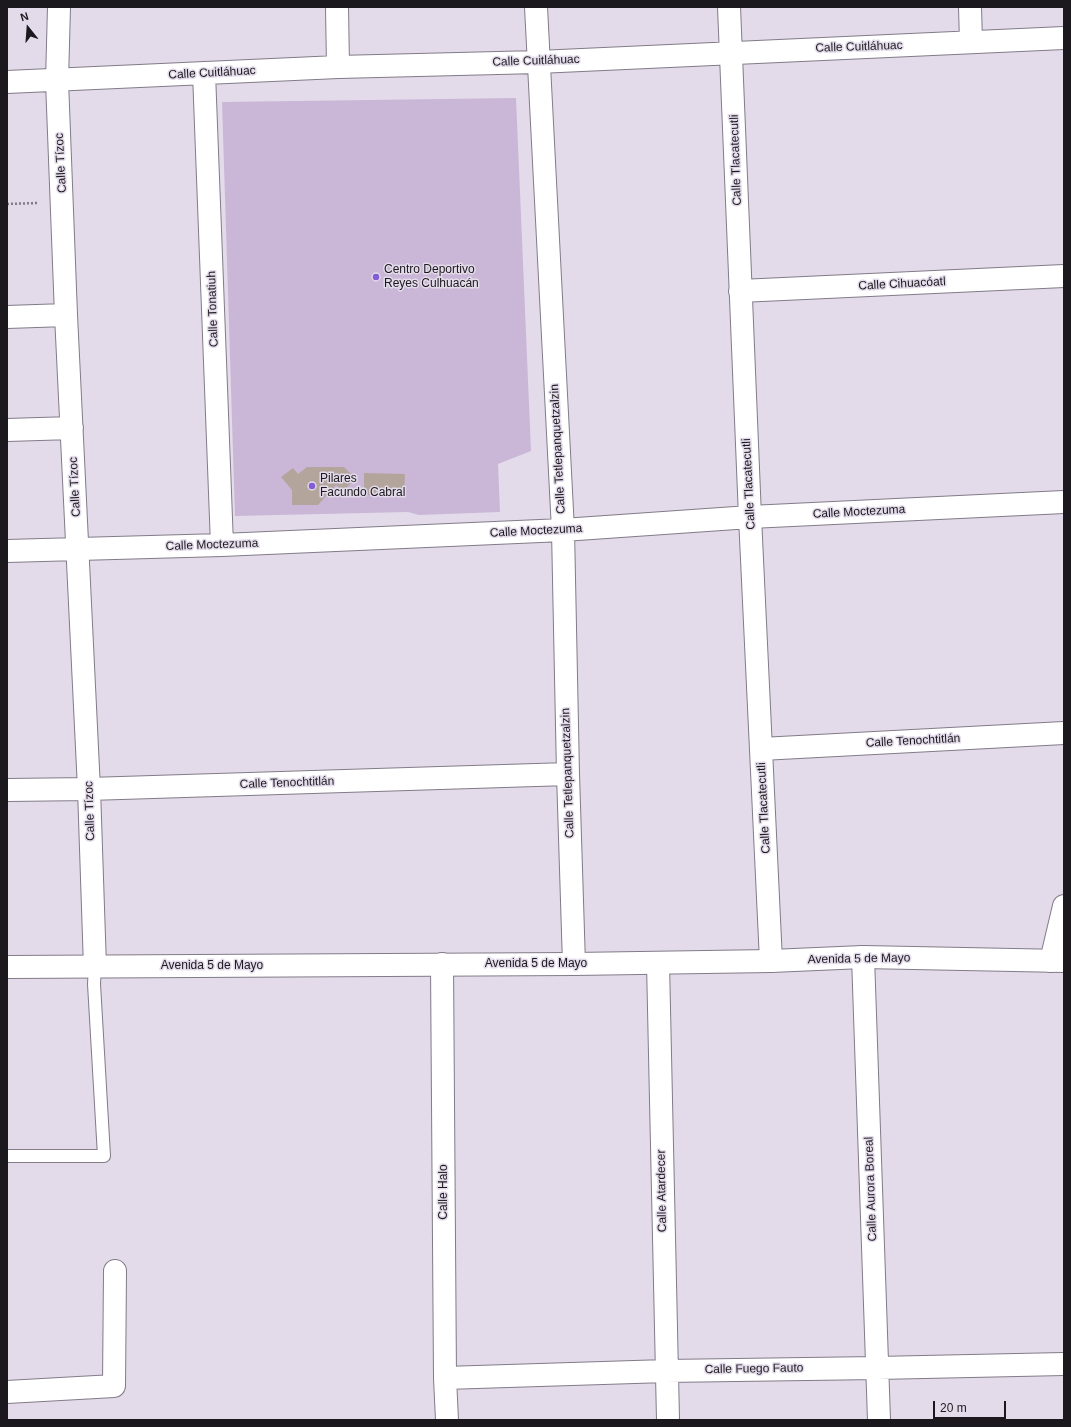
<!DOCTYPE html>
<html>
<head>
<meta charset="utf-8">
<style>
  body { margin:0 }
  #map { position:relative; width:1071px; height:1427px; overflow:hidden; background:#e3dbea; font-family:Helvetica,sans-serif }
  canvas { display:block }
  .frame { position:absolute; inset:0; border:8px solid #1c191e; pointer-events:none }
  .north { position:absolute; left:8px; top:8px; width:40px; height:40px; -webkit-text-stroke:3px #e3dbea; paint-order:stroke; rotate:343deg; font-size:11px; font-weight:700; line-height:16px; text-align:center; color:#1c191e }
  .north::after { content:''; display:block; margin:auto; width:14px; height:18px; background:#1c191e; clip-path:polygon(50% 0,100% 100%,50% 72%,0 100%) }
  .scale { position:absolute; left:933px; top:1401px; width:73px; height:18px; box-sizing:border-box; border:2px solid #1c191e; border-top:0; padding-left:5px; font-size:12px; line-height:14px; white-space:nowrap; color:#1c191e; -webkit-text-stroke:3px #e3dbea; paint-order:stroke }
</style>
</head>
<body>
<div id="map">
<canvas width="1071" height="1427"></canvas>
<div class="frame"></div>
<div class="north">N</div>
<div class="scale">20 m</div>
</div>
<script>
const ctx = document.querySelector('canvas').getContext('2d');
ctx.lineJoin = 'round';
function fill(path, color) { ctx.fillStyle = color; ctx.fill(path, 'evenodd'); }
const poly = rows => new Path2D(rows.map(r => 'M' + r).join(''));
function strokePath(path, color, width, dash) { ctx.strokeStyle = color; ctx.lineWidth = width; ctx.lineCap = dash ? 'butt' : 'round'; ctx.setLineDash(dash || []); ctx.stroke(path); }
function drawText(font, color, halo, rows, align = 'center') {
  ctx.font = font + ' Helvetica,sans-serif'; ctx.lineWidth = 3; ctx.setLineDash([]); ctx.textBaseline = 'middle'; ctx.strokeStyle = halo; ctx.fillStyle = color; for (const [text, x, y, turn = 0] of rows) {
    ctx.save(); ctx.translate(x, y); ctx.rotate((+turn || 0) * Math.PI / 180); ctx.textAlign = isNaN(turn) ? turn : align; if (halo) ctx.strokeText(text, 0, 0); ctx.fillText(text, 0, 0); ctx.restore();
  }
}
fill(poly([
  [516,98,531,451,498,464,500,512,419,515,408,512,235,516,222,102]
]), '#cab7d7');
fill(poly([
  [307,467,344,467,352,475,352,481,347,488,340,488,336,485,318,505,292,505,292,490,281,477,293,468,298,474],
  [364,473,405,474,404,496,364,495]
]), '#b4a59c');
const service = poly([
  [7,1156,104,1156,94,984,95,967]
]);
const minor = poly([
  [59,7,57,81,66,315,89,789,95,967],
  [337,7,338,67],
  [536,7,563,530,568,774,574,964],
  [729,7,750,517,771,961],
  [970,7,971,42],
  [204,73,222,545],
  [7,82,338,67,538,62,1064,38],
  [740,291,1064,276],
  [7,317,66,315],
  [7,430,72,428],
  [7,551,222,545,563,530,750,517,1064,502],
  [761,749,1064,733],
  [7,790,89,789,568,774],
  [863,957,879,1420],
  [1051,961,1064,906],
  [658,963,668,1420],
  [442,964,445,1378,447,1420],
  [445,1378,666,1371,877,1368,1064,1364],
  [7,1392,114,1386,115,1271]
]);
const tertiary = poly([
  [7,967,574,964,771,961,863,957,1064,961]
]);
strokePath(service, '#827b88', 14);
strokePath(minor, '#827b88', 24);
strokePath(tertiary, '#827b88', 24);
strokePath(poly([
  [7,204,38,203]
]), '#7f7a84', 2.5, [2, 2]);
strokePath(service, '#fff', 12);
strokePath(minor, '#fff', 22);
strokePath(tertiary, '#fff', 22);
for (const [x, y, r, color] of [
  [376,277,4,"#835cd6"],
  [312,486,4,"#835cd6"]
]) { const dot = new Path2D(); dot.arc(x, y, r, 0, 2 * Math.PI); ctx.fillStyle = color; ctx.fill(dot); strokePath(dot, '#e3dbea', 1.5); }
drawText('12px', '#1c191e', '#e3dbea', [
  ["Calle Cuitláhuac",859,47,-2],
  ["Calle Cuitláhuac",536,61,-2],
  ["Calle Cuitláhuac",212,73,-3],
  ["Calle Tlacatecutli",736,160,-92],
  ["Calle Tízoc",61,163,-93],
  ["Calle Cihuacóatl",902,284,-3],
  ["Calle Tonatiuh",213,309,-92],
  ["Calle Tetlepanquetzalzin",558,449,-93],
  ["Calle Tlacatecutli",749,484,-93],
  ["Calle Tízoc",75,487,-93],
  ["Calle Moctezuma",859,512,-3],
  ["Calle Moctezuma",536,531,-3],
  ["Calle Moctezuma",212,545,-2],
  ["Calle Tenochtitlán",913,741,-3],
  ["Calle Tetlepanquetzalzin",568,773,-92],
  ["Calle Tenochtitlán",287,783,-2],
  ["Calle Tlacatecutli",764,808,-93],
  ["Calle Tízoc",90,811,-92],
  ["Avenida 5 de Mayo",859,959,-1],
  ["Avenida 5 de Mayo",536,964],
  ["Avenida 5 de Mayo",212,966],
  ["Calle Aurora Boreal",871,1189,-92],
  ["Calle Atardecer",662,1191,-91],
  ["Calle Halo",444,1192,-90],
  ["Calle Fuego Fauto",754,1369,-1]
]);
drawText('12px', '#1c191e', '#e3dbea', [
  ["Centro Deportivo",384,270],
  ["Reyes Culhuacán",384,284],
  ["Pilares",320,479],
  ["Facundo Cabral",320,493]
], 'left');
</script>
</body>
</html>
